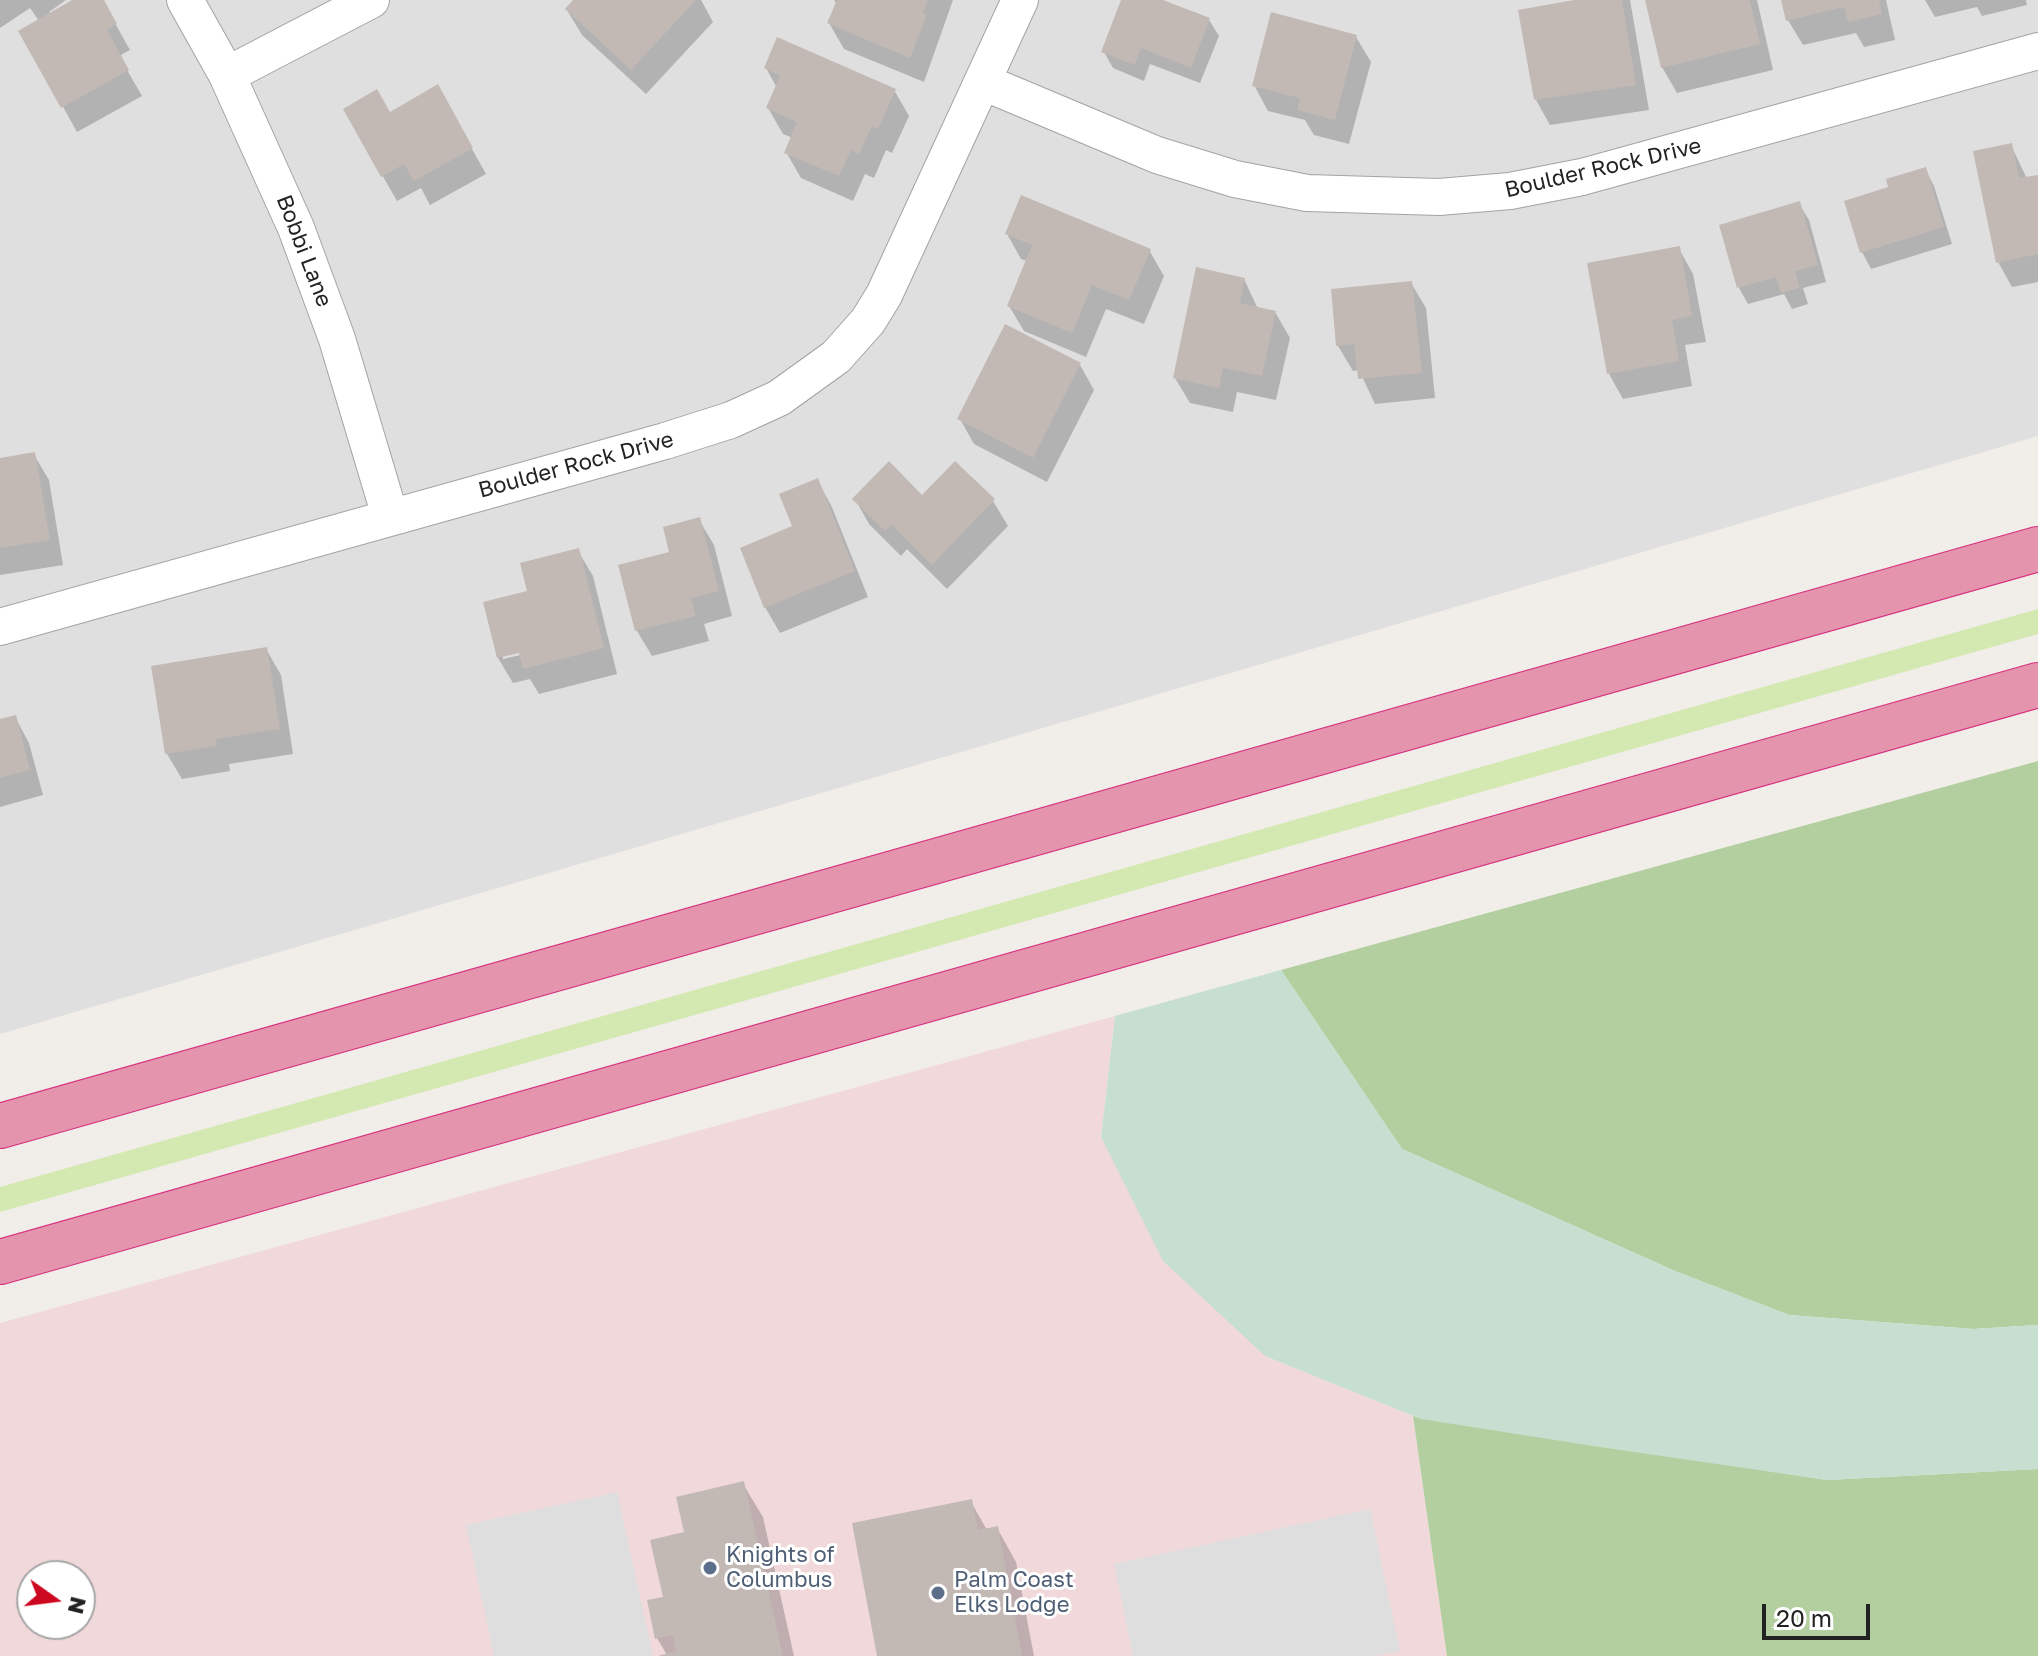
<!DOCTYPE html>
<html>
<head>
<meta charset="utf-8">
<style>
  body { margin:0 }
  #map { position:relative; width:2038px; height:1656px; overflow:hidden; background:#f1ede9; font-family:"Golos Text",sans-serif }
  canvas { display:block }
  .north { position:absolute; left:16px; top:1560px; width:80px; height:80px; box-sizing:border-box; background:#fff; border:2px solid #a7a7a7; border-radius:50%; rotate:104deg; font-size:22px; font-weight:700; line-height:32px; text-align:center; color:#222 }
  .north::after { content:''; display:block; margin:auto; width:28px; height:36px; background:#cc0720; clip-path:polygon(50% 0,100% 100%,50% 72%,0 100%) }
  .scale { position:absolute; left:1762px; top:1604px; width:108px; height:36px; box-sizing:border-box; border:4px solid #222; border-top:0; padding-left:10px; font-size:24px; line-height:28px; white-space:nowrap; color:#222; -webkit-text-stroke:6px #fff; paint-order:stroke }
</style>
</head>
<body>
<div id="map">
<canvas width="2038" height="1656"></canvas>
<div class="north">N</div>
<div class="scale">20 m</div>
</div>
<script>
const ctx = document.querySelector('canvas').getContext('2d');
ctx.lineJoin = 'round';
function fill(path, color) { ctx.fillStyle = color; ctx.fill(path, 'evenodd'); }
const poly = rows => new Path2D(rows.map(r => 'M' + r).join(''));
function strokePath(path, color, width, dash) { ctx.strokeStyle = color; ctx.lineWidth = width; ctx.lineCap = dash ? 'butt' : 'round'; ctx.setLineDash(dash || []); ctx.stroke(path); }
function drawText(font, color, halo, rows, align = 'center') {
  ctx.font = font + ' "Golos Text",sans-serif'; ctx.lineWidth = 6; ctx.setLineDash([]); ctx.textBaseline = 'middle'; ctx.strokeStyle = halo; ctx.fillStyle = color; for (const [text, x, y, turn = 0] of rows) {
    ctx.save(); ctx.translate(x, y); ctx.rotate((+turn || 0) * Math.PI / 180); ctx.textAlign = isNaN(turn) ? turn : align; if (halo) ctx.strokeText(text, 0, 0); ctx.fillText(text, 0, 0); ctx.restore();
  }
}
fill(poly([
  [0,0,2038,0,2038,436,0,1034]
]), '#e0dfdf');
fill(poly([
  [1115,1016,1101,1137,1265,1356,1413,1416,1447,1656,0,1656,0,1323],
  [32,1576,80,1576,80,1624,32,1624]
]), '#f1d9db');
fill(poly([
  [2038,609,2038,634,0,1212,0,1187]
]), '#d4e9b1');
fill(poly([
  [2038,761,2038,1325,1973,1329,1789,1315,1675,1271,1402,1149,1281,970],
  [1413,1416,1827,1480,2038,1469,2038,1656,1447,1656]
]), '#b3cf9f');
fill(poly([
  [1281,970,1402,1149,1675,1271,1789,1315,1973,1329,2038,1325,2038,1469,1827,1480,1593,1446,1421,1419,1265,1356,1163,1261,1101,1137,1115,1016]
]), '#c6dfd0');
fill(poly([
  [617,1492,653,1656,494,1656,466,1525],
  [1370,1509,1400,1651,1375,1656,1133,1656,1114,1564]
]), '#dedede');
fill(poly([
  [0,0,66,0,49,12,51,14,76,0,102,0,130,50,119,56,142,96,77,132,21,31,39,21,30,8,0,28],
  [576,0,701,0,713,22,646,94,582,35,567,10],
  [834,0,953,0,924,82,844,49,829,23,837,5],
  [1123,0,1157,0,1209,20,1219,36,1200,83,1150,64,1144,81,1113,68,1104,52],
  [1585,0,1630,0,1649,110,1550,125,1536,100],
  [1647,0,1757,0,1773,70,1677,93,1662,67],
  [1783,0,1886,0,1895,40,1864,47,1856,33,1803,45,1788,20],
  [1925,0,2026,0,2027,5,1982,16,1977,7,1935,17],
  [1356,37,1371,62,1349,144,1314,135,1305,120,1268,111,1254,85],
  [766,68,894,90,909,116,892,153,886,150,874,178,865,174,853,201,801,178,786,152,793,138,783,134,768,108,777,88],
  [437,87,486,174,430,205,421,188,397,201,345,110,389,114],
  [2011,145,2027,179,2038,177,2038,282,2012,287,1998,262],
  [1925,169,1934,186,1952,244,1871,269,1862,252,1890,189],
  [1799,204,1809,220,1826,282,1803,288,1808,304,1792,309,1784,294,1748,304,1739,288],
  [1007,234,1149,250,1164,276,1144,324,1106,309,1086,357,1024,331,1009,306,1027,261,1021,259],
  [1679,249,1693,274,1706,342,1685,345,1692,386,1623,399,1609,374],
  [1244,279,1258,309,1275,312,1290,338,1276,400,1237,392,1233,412,1190,403,1175,378],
  [1411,283,1426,308,1435,398,1375,404,1359,370,1353,371,1338,346,1333,291],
  [1080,365,1094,390,1047,482,974,444,960,419],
  [34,455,49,480,63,565,0,575,0,460],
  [817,480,831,505,868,597,780,633,765,607,795,528],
  [922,498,993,501,1008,526,947,589,907,549,901,556,869,524,855,499],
  [699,520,714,545,732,616,704,624,709,641,652,656,637,631,621,566,672,553],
  [578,551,593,576,617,674,539,694,530,679,513,683,498,658,530,593],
  [528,649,529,653,503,659,503,655],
  [266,649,281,675,293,754,229,764,230,771,182,779,167,754,153,668],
  [15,717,29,743,43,795,0,807,0,722],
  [743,1484,763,1517,794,1656,662,1656,667,1655,657,1638,665,1598,686,1534],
  [971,1502,987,1530,997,1528,1016,1562,1034,1656,879,1656]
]), '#0003');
fill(poly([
  [72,0,104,0,117,24,107,30,129,70,61,108,18,31],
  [573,0,696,0,631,70,565,9],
  [837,0,928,0,923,13,927,15,910,58,827,23],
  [1121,0,1163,0,1210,18,1191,68,1141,48,1135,65,1101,52],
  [1574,0,1622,0,1636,85,1534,100,1518,10],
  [1645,0,1750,0,1760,44,1661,68],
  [1781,0,1879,0,1882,14,1848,22,1844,7,1786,21],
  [1271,12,1357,35,1335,120,1297,110,1300,98,1252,86],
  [777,37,896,89,878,129,872,126,859,154,851,150,839,176,784,153,797,122,766,108,780,76,764,68],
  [438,84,473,148,414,181,404,164,381,177,343,109,377,89,390,112],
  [2012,143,2019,178,2038,175,2038,254,1996,263,1973,151],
  [1926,167,1944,227,1860,253,1844,201,1888,187,1886,179],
  [1021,195,1151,249,1129,300,1092,285,1072,333,1007,306,1032,245,1005,234],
  [1800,201,1818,265,1795,271,1800,288,1781,293,1776,277,1737,288,1719,225],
  [1680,246,1692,316,1672,320,1679,361,1607,374,1587,263],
  [1196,267,1245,278,1240,303,1276,311,1262,376,1223,368,1219,388,1173,378],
  [1412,281,1422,373,1358,379,1354,344,1336,346,1331,289],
  [1005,324,1081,363,1033,458,957,419],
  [35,452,50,540,0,548,0,458],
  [889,461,922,495,955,461,995,499,932,565,892,525,885,531,852,499],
  [818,478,855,571,764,608,740,548,792,526,779,494],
  [700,517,719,591,691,598,696,616,635,631,618,565,669,552,663,527],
  [579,548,604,648,523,669,519,653,497,658,483,602,527,591,520,563],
  [267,647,280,729,216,739,217,746,165,754,151,666],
  [16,715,30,770,0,778,0,719],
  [744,1481,783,1656,658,1656,676,1651,673,1635,655,1639,647,1600,663,1597,650,1540,684,1532,676,1497],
  [972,1499,978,1530,998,1526,1022,1656,877,1656,852,1523]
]), '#c2b9b5');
const minor = poly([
  [185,0,227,75,296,228,337,339,390,516],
  [227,75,371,0],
  [983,82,1157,155,1235,179,1307,193,1439,197,1510,191,1582,177,2038,51],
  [0,627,665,441,731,420,779,398,836,357,868,321,884,295,1020,0]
]);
const motorway = poly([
  [0,1126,2038,549],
  [0,1262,2038,685]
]);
strokePath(minor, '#a3a3a3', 38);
strokePath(motorway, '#d6307e', 46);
strokePath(minor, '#fff', 36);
strokePath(motorway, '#e594ae', 44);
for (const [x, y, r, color] of [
  [710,1568,8,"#5c6f8a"],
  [938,1593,8,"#5c6f8a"]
]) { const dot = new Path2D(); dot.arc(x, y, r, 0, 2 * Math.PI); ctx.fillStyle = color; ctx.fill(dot); strokePath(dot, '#fff', 3); }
drawText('22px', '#222', '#fff', [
  ["Boulder Rock Drive",1603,168,-13],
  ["Bobbi Lane",304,251,69],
  ["Boulder Rock Drive",576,465,-15]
]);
drawText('22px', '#4e5e75', '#fff', [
  ["Knights of",726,1555],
  ["Columbus",726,1580],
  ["Palm Coast",954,1580],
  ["Elks Lodge",954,1605]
], 'left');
</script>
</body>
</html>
